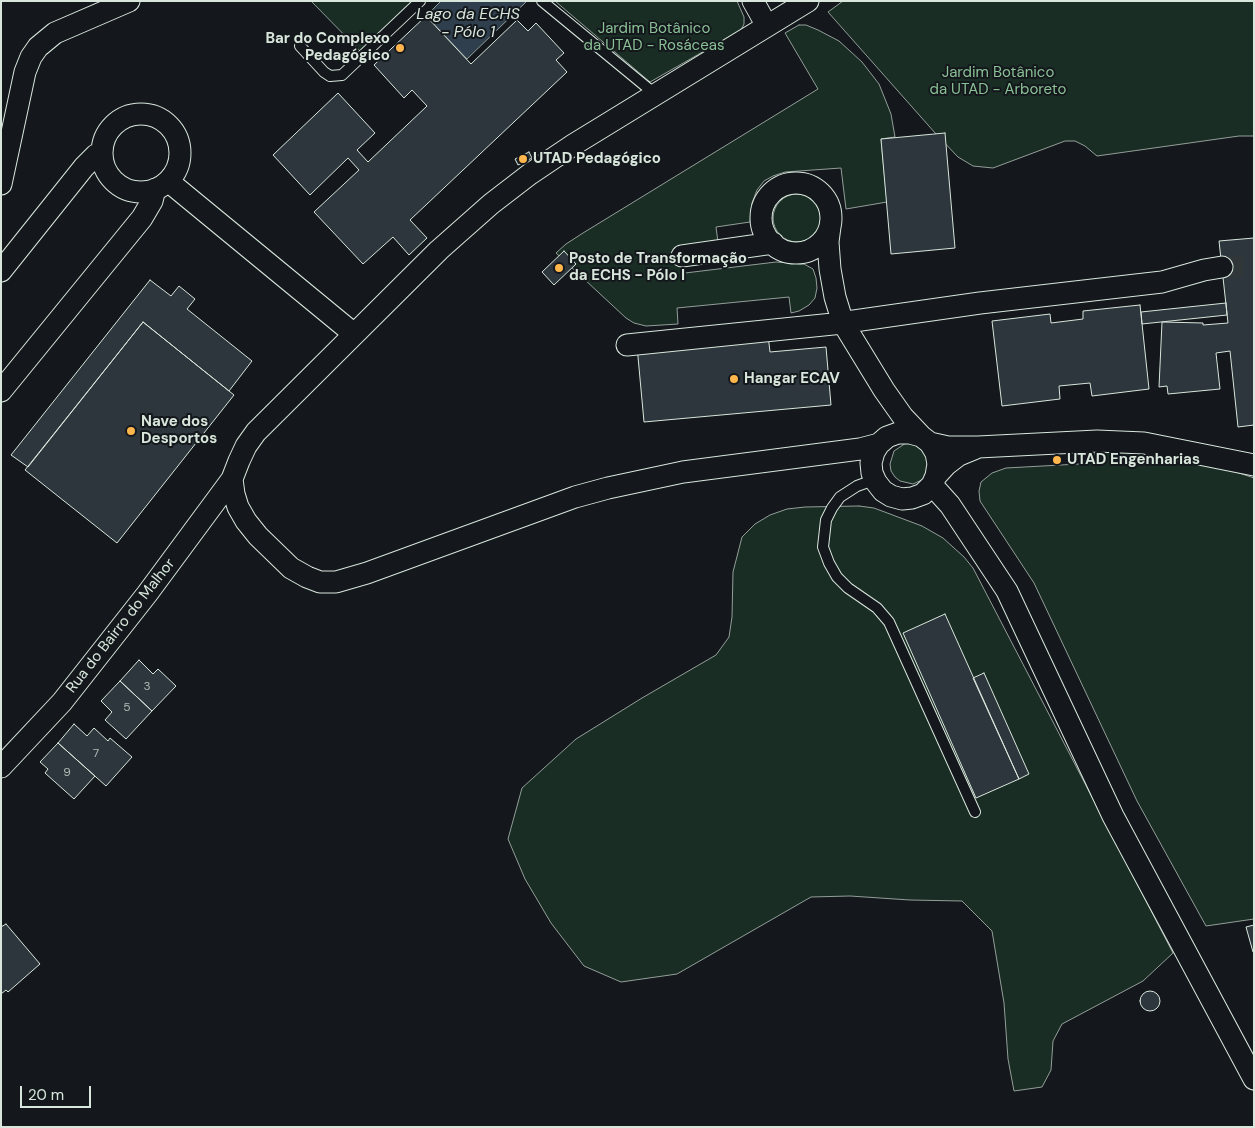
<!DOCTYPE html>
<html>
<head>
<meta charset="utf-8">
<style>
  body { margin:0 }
  #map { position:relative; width:1255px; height:1128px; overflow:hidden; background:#14181c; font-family:"DM Sans",sans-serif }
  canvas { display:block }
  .frame { position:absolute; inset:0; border:2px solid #d8e6dc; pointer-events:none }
  .scale { position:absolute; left:20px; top:1086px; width:71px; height:22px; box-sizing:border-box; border:2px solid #d8e6dc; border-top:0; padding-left:6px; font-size:15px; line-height:18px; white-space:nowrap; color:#d8e6dc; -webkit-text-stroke:4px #14181c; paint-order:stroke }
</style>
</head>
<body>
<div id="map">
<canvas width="1255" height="1128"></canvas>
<div class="frame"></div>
<div class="scale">20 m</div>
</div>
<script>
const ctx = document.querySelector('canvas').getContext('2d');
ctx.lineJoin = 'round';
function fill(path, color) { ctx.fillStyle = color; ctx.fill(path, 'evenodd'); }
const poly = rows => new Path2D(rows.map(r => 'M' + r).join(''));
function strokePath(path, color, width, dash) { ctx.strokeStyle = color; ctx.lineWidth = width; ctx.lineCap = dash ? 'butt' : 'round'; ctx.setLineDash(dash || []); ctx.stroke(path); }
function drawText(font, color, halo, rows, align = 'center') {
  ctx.font = font + ' "DM Sans",sans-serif'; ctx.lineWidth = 4; ctx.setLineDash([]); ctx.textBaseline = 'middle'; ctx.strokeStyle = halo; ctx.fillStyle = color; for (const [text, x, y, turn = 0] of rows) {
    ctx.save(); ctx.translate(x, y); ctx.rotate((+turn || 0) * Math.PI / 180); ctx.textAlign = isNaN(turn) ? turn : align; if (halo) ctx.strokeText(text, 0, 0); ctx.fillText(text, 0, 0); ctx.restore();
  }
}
const green = poly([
  [311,1,414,1,361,52,311,1],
  [555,1,737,1,744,17,744,24,741,30,650,82,555,1],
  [843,1,1254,1,1254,136,1239,136,1097,156,1085,146,1075,141,1065,141,993,168,973,166,958,157,936,134,828,12,843,1],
  [799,25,806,25,818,30,839,41,862,62,879,84,891,114,895,137,881,139,887,202,846,209,841,168,785,172,773,176,764,181,757,190,752,203,750,222,716,227,718,242,683,262,685,273,776,262,804,264,813,269,816,278,817,288,815,298,809,305,799,311,791,313,789,297,677,308,678,324,646,326,634,323,626,318,556,253,566,244,583,233,818,89,785,33,799,25],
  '773 218a24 24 0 1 1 48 0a24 24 0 1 1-48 0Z',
  [906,443,913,443,920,445,931,461,924,479,913,484,900,481,895,477,891,471,890,464,894,451,906,443],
  [1099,451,1162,454,1209,463,1254,478,1254,919,1206,926,1137,801,1034,583,980,501,979,491,981,482,992,473,1006,468,1079,464,1099,451],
  [859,506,874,508,922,526,943,538,964,557,973,568,1173,953,1143,981,1062,1024,1053,1041,1051,1070,1042,1087,1014,1091,1008,1059,1004,1003,992,931,962,901,910,900,850,896,811,897,677,974,621,982,584,966,551,923,525,879,508,839,522,788,576,739,642,698,716,655,729,637,732,617,733,572,742,537,755,524,770,515,787,509,805,507,859,506]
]);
fill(green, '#1a2d24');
strokePath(green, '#939e99', 1);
const water = poly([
  [441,1,527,1,467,59,426,16,441,1]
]);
fill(water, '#2f3f4d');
strokePath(water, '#939e99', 1);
const building = poly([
  [426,16,471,64,517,20,528,31,536,23,564,53,556,60,567,72,410,220,427,238,409,255,393,237,363,264,314,212,359,170,348,158,310,195,273,155,338,93,375,133,357,150,368,162,427,106,412,90,404,98,374,65,426,16],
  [945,133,955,248,891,254,881,139,945,133],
  [529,152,532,158,518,165,515,159,529,152],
  [1254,238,1254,425,1238,427,1230,351,1216,353,1220,389,1168,394,1167,386,1159,387,1162,322,1203,323,1203,325,1228,323,1219,241,1254,238],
  [564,251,576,264,554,285,542,272,564,251],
  [150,280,171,296,179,286,195,299,187,309,252,361,229,391,143,322,28,467,11,455,150,280],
  [1226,303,1227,315,1142,324,1141,312,1226,303],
  [1140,305,1149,389,1092,396,1090,383,1059,386,1060,399,1002,406,992,321,1050,314,1051,323,1083,319,1083,311,1140,305],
  [143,322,234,395,117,543,25,470,143,322],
  [768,335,770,352,826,347,831,405,644,422,637,346,768,335],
  [945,614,1019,779,976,798,903,633,945,614],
  [139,660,153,674,158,669,176,686,152,711,120,681,139,660],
  [984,673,1029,774,1019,779,973,678,984,673],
  [120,681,152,711,126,739,105,720,112,712,101,701,120,681],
  [74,724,87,736,94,728,108,741,110,738,132,757,106,786,58,743,74,724],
  [58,743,95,776,74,799,45,773,48,769,40,762,58,743],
  [6,924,40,964,8,992,6,990,1,994,1,927,6,924],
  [1254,925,1254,952,1253,952,1246,927,1254,925],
  '1140 1001a10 10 0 1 1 20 0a10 10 0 1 1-20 0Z'
]);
fill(building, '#2c363c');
strokePath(building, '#d8e6dc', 1);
strokePath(poly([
  [1222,267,1254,267]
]), '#313739', 21, [21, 11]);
const lane = poly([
  [542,1,655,94],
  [300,46,324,72,330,76,342,75,420,1],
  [876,482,868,482,857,486,840,497,832,508,826,520,823,547,829,563,837,577,848,588,877,608,889,622,975,812]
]);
const street = poly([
  [753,1,767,26],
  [808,1,573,145,530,174,491,204,439,250,256,432,246,446,239,461,232,479,234,494,238,507,246,521,258,536,291,568,307,577,320,582,336,582,367,573,575,497,608,488,683,472,860,449,879,444],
  '102 153a39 39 0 1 1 78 0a39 39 0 1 1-78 0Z',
  [168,181,354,334],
  '761 218a35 35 0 1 1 70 0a35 35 0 1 1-70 0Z',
  [1,184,25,72,31,57,38,47,55,33,129,1],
  [831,219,828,242,830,269,835,297,843,323,884,390,903,417,921,436],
  [682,256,773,243],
  [1,271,84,167,96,155,102,152],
  [627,345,833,324,980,303,1162,282,1204,270,1222,267],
  [1,391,142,218,152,201,155,189],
  [930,443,948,447,978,447,1097,441,1144,443,1254,465],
  [936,476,938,464,936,453,930,443,921,436,910,433,898,433,887,437,879,444,874,452,871,463,872,473,876,482,883,491,891,496,902,499,912,498,923,494,932,485,936,476,946,465,959,455,976,448],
  [932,485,950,505,1007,591,1113,816,1254,1079],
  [1,767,62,702,147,594,232,479]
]);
strokePath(lane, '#d8e6dc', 12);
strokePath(street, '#d8e6dc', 23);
strokePath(lane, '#14181c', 10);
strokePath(street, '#14181c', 21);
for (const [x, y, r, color] of [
  [400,48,5,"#ffb74d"],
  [523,159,5,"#ffb74d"],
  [559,268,5,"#ffb74d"],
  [734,379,5,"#ffb74d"],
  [131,431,5,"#ffb74d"],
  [1057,460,5,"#ffb74d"]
]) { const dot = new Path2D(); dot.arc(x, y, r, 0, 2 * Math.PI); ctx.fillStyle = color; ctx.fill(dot); strokePath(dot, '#14181c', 2); }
drawText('12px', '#adbab4', null, [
  ["3",147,687],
  ["5",127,708],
  ["7",96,754],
  ["9",67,773]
]);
drawText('15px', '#8ac095', '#14181c', [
  ["Jardim Botânico",654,29],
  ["da UTAD - Rosáceas",654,46],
  ["Jardim Botânico",998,73],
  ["da UTAD - Arboreto",998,90]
]);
drawText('bold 15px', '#d8e6dc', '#14181c', [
  ["Bar do Complexo",390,39,"right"],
  ["Pedagógico",390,56,"right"],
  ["UTAD Pedagógico",533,159],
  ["Posto de Transformação",569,259],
  ["da ECHS - Pólo I",569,276],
  ["Hangar ECAV",744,379],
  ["Nave dos",141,422],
  ["Desportos",141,439],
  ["UTAD Engenharias",1067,460]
], 'left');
drawText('15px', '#d8e6dc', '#14181c', [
  ["Rua do Bairro do Malhor",121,626,-52]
]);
drawText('italic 16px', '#d8e6dc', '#14181c', [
  ["Lago da ECHS",468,15],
  ["- Pólo 1",468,33]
]);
</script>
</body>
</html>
